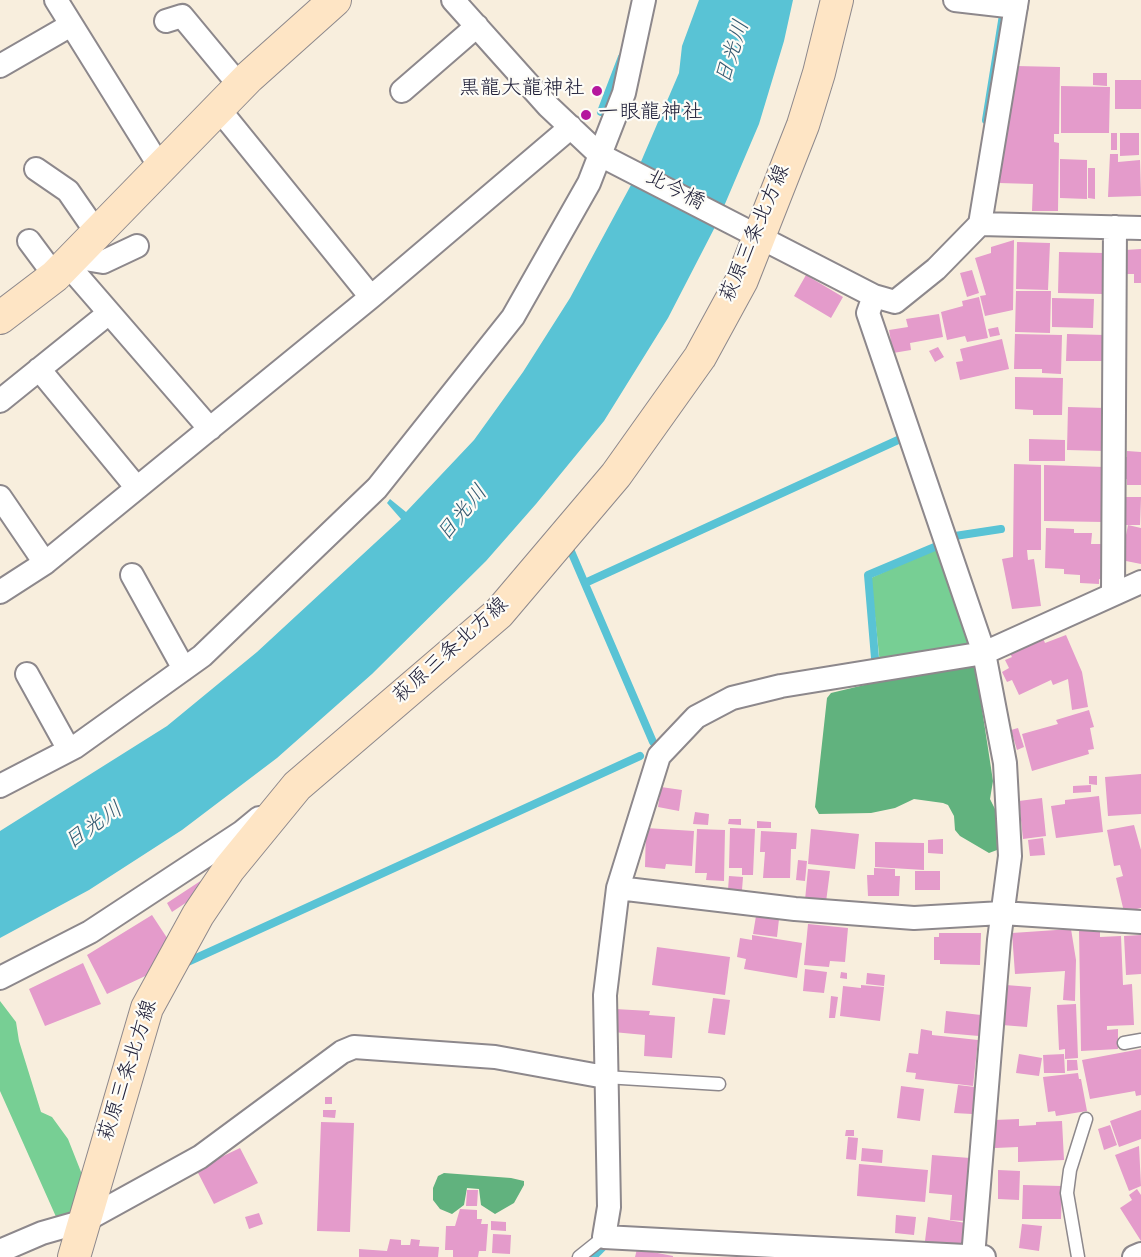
<!DOCTYPE html>
<html>
<head>
<meta charset="utf-8">
<style>
  body { margin:0 }
  canvas { display:block; background:#f8eedd }
</style>
</head>
<body>
<canvas width="1141" height="1257"></canvas>
<script>
const ctx = document.querySelector('canvas').getContext('2d');
ctx.lineJoin = 'round';
function fill(path, color) { ctx.fillStyle = color; ctx.fill(path, 'evenodd'); }
const poly = rows => new Path2D(rows.map(r => 'M' + r).join(''));
function strokePath(path, color, width, dash) { ctx.strokeStyle = color; ctx.lineWidth = width; ctx.lineCap = dash ? 'butt' : 'round'; ctx.setLineDash(dash || []); ctx.stroke(path); }
function drawText(font, color, halo, rows, align = 'center') {
  ctx.font = font + ' "Gochi Hand","Klee One",sans-serif'; ctx.lineWidth = 4.5; ctx.setLineDash([]); ctx.textBaseline = 'middle'; ctx.strokeStyle = halo; ctx.fillStyle = color; for (const [text, x, y, turn = 0] of rows) {
    ctx.save(); ctx.translate(x, y); ctx.rotate((+turn || 0) * Math.PI / 180); ctx.textAlign = isNaN(turn) ? turn : align; if (halo) ctx.strokeText(text, 0, 0); ctx.fillText(text, 0, 0); ctx.restore();
  }
}
fill(poly([
  [939,547,968,643,963,651,880,664,871,578],
  [0,1001,16,1022,19,1041,41,1112,52,1117,68,1139,83,1177,76,1208,57,1219,0,1091]
]), '#77cf94');
fill(poly([
  [960,662,968,663,976,670,993,781,990,799,996,811,997,850,989,853,960,836,955,830,954,816,948,805,943,803,914,799,895,808,871,813,819,814,815,807,827,698,831,693],
  [444,1173,511,1178,524,1181,524,1185,514,1203,495,1214,481,1205,479,1189,467,1188,464,1205,452,1214,440,1209,433,1200,433,1188,438,1176]
]), '#61b27e');
fill(poly([
  [699,0,793,0,784,41,759,124,716,225,668,318,604,421,536,504,486,561,372,674,277,758,182,830,89,890,0,938,0,831,167,726,257,652,401,519,387,503,390,499,406,512,474,440,523,372,570,298,631,185,679,73,682,46]
]), '#59c3d5');
strokePath(poly([
  [601,112,622,57],
  [986,120,1003,15],
  [955,536,1001,529],
  [570,549,653,742],
  [585,583,898,440],
  [875,658,868,575,937,546],
  [183,964,640,756],
  [593,1257,606,1244]
]), '#59c3d5', 8);
fill(poly([
  [1016,66,1060,67,1059,134,1054,134,1054,142,1059,143,1058,211,1032,211,1033,184,999,183,1000,152],
  [1093,73,1107,73,1107,86,1093,85],
  [1115,80,1141,80,1141,109,1115,109],
  [1061,86,1110,87,1109,133,1061,133],
  [1111,133,1117,133,1117,150,1111,150],
  [1120,133,1139,133,1139,155,1120,156],
  [1110,154,1118,154,1118,162,1140,160,1141,196,1108,197],
  [1060,159,1087,160,1087,199,1060,198],
  [1088,168,1095,168,1095,199,1088,198],
  [1014,240,1013,310,985,316,980,296,986,295,975,258,991,253,991,247],
  [1017,242,1050,243,1048,290,1016,289],
  [1141,249,1141,283,1134,283,1134,274,1124,274,1125,250],
  [1059,252,1104,253,1103,294,1058,293],
  [972,270,979,293,967,297,960,273],
  [806,275,843,297,831,318,794,296],
  [1016,291,1051,291,1050,333,1015,332],
  [979,297,988,338,967,342,965,336,947,340,941,312,963,306,962,301],
  [1052,298,1094,299,1093,328,1052,327],
  [939,314,943,337,910,343,911,350,893,353,889,330,908,327,906,319],
  [998,327,1000,335,990,337,988,329],
  [1015,334,1062,335,1061,374,1042,373,1042,369,1014,369],
  [1067,334,1105,335,1105,361,1066,361],
  [1002,339,1009,369,960,380,956,362,963,361,960,349],
  [938,347,944,357,935,362,929,351],
  [1015,377,1063,378,1062,415,1033,415,1033,410,1015,409],
  [1068,407,1106,408,1105,451,1067,450],
  [1029,439,1065,440,1065,461,1029,461],
  [1127,451,1141,452,1141,485,1127,485,1127,479,1122,479,1122,457,1127,457],
  [1014,464,1041,465,1041,550,1027,550,1028,560,1034,559,1041,606,1012,609,1002,559,1013,557],
  [1044,465,1105,467,1104,522,1044,521],
  [1125,497,1141,497,1140,525,1125,525],
  [1128,525,1141,528,1141,564,1121,560],
  [1046,528,1074,529,1074,533,1092,533,1091,544,1105,544,1104,580,1099,579,1099,584,1080,583,1080,575,1064,574,1064,569,1045,568],
  [1066,635,1082,672,1088,707,1072,710,1068,679,1053,685,1051,680,1019,695,1012,680,1007,682,1002,672,1009,668,1005,660,1012,657,1009,652,1043,638,1045,643],
  [1089,710,1094,727,1090,728,1094,749,1088,750,1089,754,1032,771,1022,734,1058,724,1056,720],
  [1018,728,1024,747,1017,750,1011,730],
  [1141,774,1141,814,1108,816,1105,777],
  [1089,776,1097,776,1097,785,1089,784],
  [1091,785,1091,792,1073,793,1073,786],
  [661,787,682,790,679,811,658,807],
  [1099,796,1103,832,1056,838,1051,806,1065,804,1065,800],
  [1042,798,1046,836,1023,839,1019,801],
  [695,812,709,814,708,825,693,824],
  [729,819,741,819,741,825,728,824],
  [757,821,771,822,771,828,757,828],
  [1134,825,1141,850,1141,908,1124,912,1116,878,1123,876,1120,865,1114,866,1107,830],
  [646,828,694,831,692,866,666,864,665,869,645,867],
  [730,828,755,829,753,875,742,875,742,868,729,868],
  [697,829,725,830,724,881,706,880,707,873,695,873],
  [811,829,859,834,855,869,808,864],
  [761,831,797,833,796,849,791,849,790,878,763,878,765,852,760,852],
  [1043,838,1045,855,1030,856,1028,840],
  [943,839,943,854,928,853,928,840],
  [875,842,924,843,924,870,875,867],
  [798,860,807,861,805,881,796,880],
  [874,868,895,869,895,876,900,876,899,896,868,896,867,875,874,875],
  [808,869,830,871,826,902,805,900],
  [915,871,940,871,940,890,915,890],
  [729,876,743,877,742,890,728,890],
  [205,878,211,886,172,912,167,903],
  [152,915,173,947,158,970,107,994,87,955],
  [756,916,779,919,777,937,753,934],
  [808,924,848,928,845,962,830,961,829,967,804,965],
  [1071,929,1076,960,1075,1001,1063,1000,1065,971,1015,974,1012,933],
  [1100,929,1100,937,1121,936,1123,985,1132,984,1134,1025,1107,1026,1107,1030,1118,1029,1118,1049,1081,1051,1079,930],
  [939,933,981,933,980,965,940,964,940,960,934,960,934,937,939,937],
  [752,935,802,943,797,978,744,969,746,959,737,957,740,938,752,940],
  [1141,935,1141,974,1126,975,1124,936],
  [657,947,730,957,725,995,652,985],
  [83,963,101,1004,45,1026,29,989],
  [805,969,827,972,824,993,803,991],
  [841,972,847,973,847,979,840,978],
  [867,973,885,975,884,986,866,984],
  [861,985,884,987,880,1021,840,1016,843,986,861,988],
  [1006,985,1031,987,1027,1027,1002,1025],
  [831,996,838,997,835,1018,829,1018],
  [713,998,730,1000,725,1035,708,1033],
  [1076,1004,1078,1058,1065,1059,1065,1049,1059,1050,1057,1005],
  [615,1009,650,1011,649,1015,675,1017,672,1058,644,1056,645,1035,613,1032],
  [946,1011,981,1015,979,1036,944,1033],
  [921,1029,932,1031,932,1035,978,1040,973,1086,915,1079,916,1073,906,1072,909,1053,918,1054],
  [1141,1049,1141,1095,1136,1096,1135,1091,1090,1099,1082,1060],
  [1019,1054,1042,1058,1039,1076,1016,1073],
  [1064,1054,1065,1073,1044,1073,1043,1055],
  [1067,1060,1077,1060,1078,1070,1067,1071],
  [1078,1073,1079,1079,1081,1079,1087,1111,1056,1116,1055,1111,1048,1112,1043,1077],
  [958,1085,975,1087,972,1114,954,1113],
  [901,1086,924,1089,920,1121,897,1118],
  [325,1097,332,1097,332,1104,325,1104],
  [323,1110,336,1110,335,1118,323,1117],
  [1141,1110,1141,1139,1119,1147,1110,1121],
  [1019,1119,1019,1126,1036,1125,1036,1122,1062,1121,1064,1160,1018,1162,1018,1147,995,1148,994,1120],
  [321,1122,354,1123,350,1232,317,1231],
  [1110,1125,1117,1145,1104,1150,1098,1129],
  [846,1130,854,1130,854,1136,845,1136],
  [848,1137,858,1138,856,1160,846,1159],
  [1139,1146,1141,1186,1129,1191,1115,1155],
  [240,1148,258,1183,214,1204,196,1169],
  [862,1148,883,1150,882,1163,861,1161],
  [932,1155,970,1158,965,1221,950,1220,952,1195,929,1193],
  [859,1164,928,1170,925,1202,857,1196],
  [998,1170,1020,1171,1019,1200,998,1199],
  [1023,1185,1062,1186,1061,1219,1022,1219],
  [1137,1189,1141,1195,1141,1241,1120,1208,1132,1200,1129,1195],
  [467,1190,478,1190,477,1206,466,1206],
  [460,1209,477,1210,477,1219,482,1219,481,1224,488,1224,486,1251,479,1251,478,1257,453,1257,453,1250,445,1250,446,1226,455,1226],
  [259,1213,263,1224,249,1229,245,1217],
  [896,1215,916,1217,914,1235,895,1233],
  [928,1217,966,1223,963,1246,925,1241],
  [491,1221,506,1222,506,1231,491,1230],
  [1022,1224,1042,1226,1039,1251,1019,1248],
  [493,1234,511,1235,510,1254,492,1253],
  [390,1239,401,1240,401,1245,410,1245,411,1239,420,1240,419,1246,439,1247,438,1257,359,1257,359,1249,387,1251],
  [637,1249,673,1256,673,1257,635,1257]
]), '#e49bcb');
const lane = poly([
  [1124,1043,1141,1040],
  [605,1077,719,1084],
  [579,1257,604,1237],
  [1078,1257,1067,1193,1070,1170,1086,1119]
]);
const street = poly([
  [56,0,160,167],
  [453,0,548,106,600,155,874,296],
  [955,0,1016,7],
  [166,21,182,16,240,86],
  [0,66,71,25],
  [402,91,477,26],
  [218,108,371,297],
  [36,169,68,191,97,233],
  [980,224,1141,228],
  [29,241,55,276],
  [73,257,103,262,137,246],
  [67,264,210,429],
  [39,369,137,488],
  [0,401,109,313],
  [0,497,45,563],
  [132,575,184,669],
  [0,592,45,563,371,297,571,127],
  [1113,592,1115,227],
  [27,674,69,750],
  [0,786,75,747,202,656,377,488,513,317,589,183,624,93,644,0],
  [618,888,795,909,914,918,1002,913,1141,922],
  [0,978,90,932,242,832,259,818],
  [0,1251,42,1233,84,1221,200,1157,342,1052,354,1047,495,1057,605,1077],
  [973,1257,999,940,1010,856,1005,763,984,653,868,313,874,296,895,302,936,269,980,224,1017,0],
  [984,1257,604,1237,609,1207,605,995,618,888,659,756,696,717,732,698,781,686,984,653,1141,582],
  [1134,1257,1141,1254]
]);
const secondary = poly([
  [0,318,55,276,249,77,335,0],
  [74,1257,147,1008,198,915,229,869,297,786,499,613,616,475,700,357,742,280,803,125,819,73,837,0]
]);
strokePath(lane, '#8d888c', 15);
strokePath(street, '#8d888c', 26);
strokePath(secondary, '#8d888c', 34);
strokePath(lane, '#fff', 12);
strokePath(street, '#fff', 22);
strokePath(secondary, '#fee5c5', 32);
for (const [x, y, r, color] of [
  [597,91,6,"#b5179e"],
  [586,115,6,"#b5179e"]
]) { const dot = new Path2D(); dot.arc(x, y, r, 0, 2 * Math.PI); ctx.fillStyle = color; ctx.fill(dot); strokePath(dot, '#fdfcf7', 2); }
drawText('21px', '#22223b', '#fdfcf7', [
  ["黒龍大龍神社",585,91],
  ["一眼龍神社",598,115,"left"]
], 'right');
drawText('21px', '#22223b', '#fdfcf7', [
  ["北今橋",674,192,27],
  ["萩原三条北方線",757,234,-67],
  ["萩原三条北方線",452,652,-42],
  ["萩原三条北方線",130,1071,-72]
]);
drawText('italic 22px', '#355a71', '#fdfcf7', [
  ["日光川",735,53,-72],
  ["日光川",464,515,-50],
  ["日光川",95,828,-35]
]);
</script>
</body>
</html>
